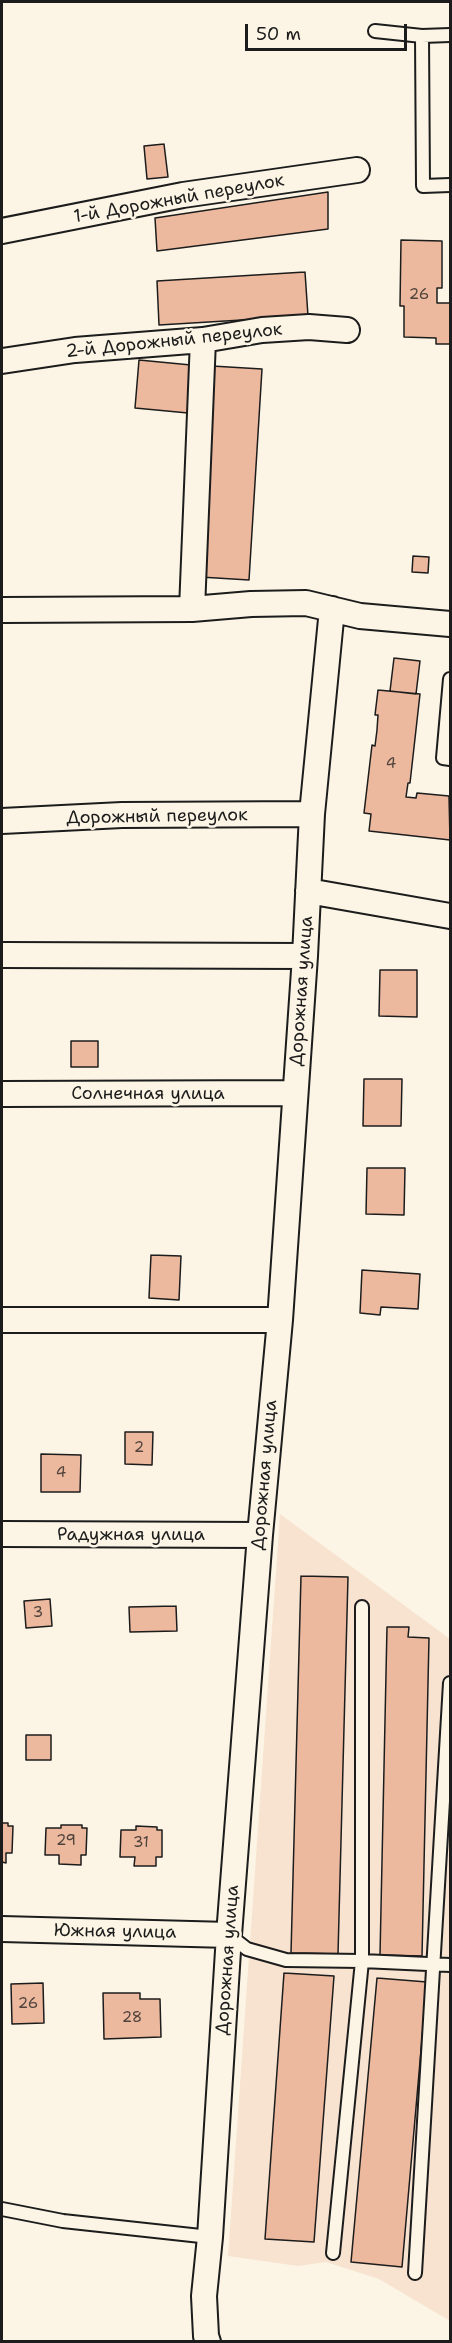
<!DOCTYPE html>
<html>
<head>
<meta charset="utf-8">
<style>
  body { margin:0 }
  #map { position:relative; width:452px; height:2343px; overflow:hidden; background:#fcf5e5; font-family:"Shantell Sans",sans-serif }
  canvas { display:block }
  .frame { position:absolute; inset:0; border:3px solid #1c1c1c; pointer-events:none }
  .scale { position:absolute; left:245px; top:24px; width:162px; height:27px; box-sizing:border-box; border:3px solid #1c1c1c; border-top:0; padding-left:8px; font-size:18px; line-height:21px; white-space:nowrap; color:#1c1c1c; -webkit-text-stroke:4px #fcf5e5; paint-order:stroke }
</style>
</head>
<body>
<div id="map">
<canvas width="452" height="2343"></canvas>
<div class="frame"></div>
<div class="scale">50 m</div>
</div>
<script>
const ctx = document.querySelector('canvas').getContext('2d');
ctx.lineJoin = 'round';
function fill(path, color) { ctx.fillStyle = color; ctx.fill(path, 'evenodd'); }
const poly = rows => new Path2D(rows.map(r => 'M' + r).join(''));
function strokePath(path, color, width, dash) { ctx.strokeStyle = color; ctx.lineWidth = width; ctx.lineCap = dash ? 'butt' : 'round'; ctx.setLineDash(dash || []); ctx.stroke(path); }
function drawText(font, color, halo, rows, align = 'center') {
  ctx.font = font + ' "Shantell Sans",sans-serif'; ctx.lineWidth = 5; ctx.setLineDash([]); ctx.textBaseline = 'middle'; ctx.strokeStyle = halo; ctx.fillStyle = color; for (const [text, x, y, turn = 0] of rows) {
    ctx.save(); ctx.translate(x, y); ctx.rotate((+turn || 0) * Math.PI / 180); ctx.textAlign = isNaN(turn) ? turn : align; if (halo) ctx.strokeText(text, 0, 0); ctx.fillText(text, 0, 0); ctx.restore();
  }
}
fill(poly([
  [280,1514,450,1639,450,2321,379,2279,326,2262,298,2266,228,2256]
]), '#f7e3d0');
const building = poly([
  [164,144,168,177,147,179,144,146,164,144],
  [328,192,328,229,157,251,155,218,328,192],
  [401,240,442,241,442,288,437,288,437,303,450,303,450,344,436,344,436,338,404,337,404,306,400,306,401,240],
  [305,272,308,316,159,325,157,281,305,272],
  [139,360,191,365,188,413,135,408,139,360],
  [212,366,262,369,249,580,200,577,212,366],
  [413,556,429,557,428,573,412,572,413,556],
  [394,658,420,661,416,694,390,691,394,658],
  [378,690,420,694,410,783,408,783,406,797,416,798,417,793,449,796,450,840,369,831,371,814,364,813,372,745,375,746,377,730,378,715,375,715,378,690],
  [380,970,417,970,417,1017,379,1016,380,970],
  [71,1041,98,1041,98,1067,71,1067,71,1041],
  [364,1079,402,1079,401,1126,363,1126,364,1079],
  [367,1168,405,1168,404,1215,366,1214,367,1168],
  [151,1255,181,1256,179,1300,149,1298,151,1255],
  [362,1270,420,1274,418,1309,381,1307,380,1315,360,1313,362,1270],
  [125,1432,153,1432,152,1465,125,1464,125,1432],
  [41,1454,81,1455,80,1492,41,1492,41,1454],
  [301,1576,348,1577,338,1954,291,1953,301,1576],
  [50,1599,52,1626,26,1628,24,1601,50,1599],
  [176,1606,177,1631,130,1632,129,1607,176,1606],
  [387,1627,409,1627,408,1637,429,1638,422,1956,380,1955,387,1627],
  [26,1735,51,1735,51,1760,26,1760,26,1735],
  [2,1823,8,1823,8,1826,13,1826,12,1853,6,1853,6,1863,2,1862,2,1823],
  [61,1825,82,1825,82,1828,87,1828,86,1855,81,1855,81,1865,59,1864,59,1855,45,1855,46,1828,61,1828,61,1825],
  [136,1826,157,1827,157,1830,162,1830,162,1857,156,1857,156,1866,134,1866,135,1857,120,1857,121,1830,136,1830,136,1826],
  [284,1973,334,1976,314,2242,265,2239,284,1973],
  [377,1978,427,1982,402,2267,351,2262,377,1978],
  [43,1983,44,2023,12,2024,11,1984,43,1983],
  [103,1993,140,1993,140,1999,160,1999,161,2037,104,2039,103,1993]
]);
fill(building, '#ecb99e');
strokePath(building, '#1c1c1c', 1.5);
const service = poly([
  [375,31,422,36,450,35],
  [422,36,423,186,450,185],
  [450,679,443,758,450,759],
  [229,1935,247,1949,286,1960,362,1961,450,1965],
  [2,2209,63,2221,210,2237],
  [333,2253,362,1961,362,1607],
  [415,2273,450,1683]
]);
const minor = poly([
  [2,231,183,195,357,170],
  [2,361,75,350,203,340,262,330,309,327,347,330],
  [192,609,203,340],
  [2,610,192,609,251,604,306,603,360,616,450,624],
  [2,821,122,815,312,814],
  [308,891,450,916],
  [2,955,305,956],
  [2,1094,295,1093],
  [2,1320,280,1320],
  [2,1534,260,1535],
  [2,1929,229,1935],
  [208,2342,206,2336,204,2296,210,2237,229,1935,260,1535,280,1320,305,956,312,814,332,609]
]);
strokePath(service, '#1c1c1c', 16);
strokePath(minor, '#1c1c1c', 28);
strokePath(service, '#fcf5e5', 12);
strokePath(minor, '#fcf5e5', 24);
drawText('15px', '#50433c', null, [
  ["26",419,295],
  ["4",391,764],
  ["2",139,1448],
  ["4",61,1473],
  ["3",38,1613],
  ["29",66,1841],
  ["31",141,1843],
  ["26",28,2004],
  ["28",132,2018]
]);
drawText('18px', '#1c1c1c', '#fcf5e5', [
  ["1-й Дорожный переулок",179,199,-10],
  ["2-й Дорожный переулок",174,341,-6],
  ["Дорожный переулок",157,817,-1],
  ["Дорожная улица",302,991,-86],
  ["Солнечная улица",148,1094],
  ["Дорожная улица",265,1475,-85],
  ["Радужная улица",131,1535],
  ["Южная улица",115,1932,1],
  ["Дорожная улица",228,1960,-86]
]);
</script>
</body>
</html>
